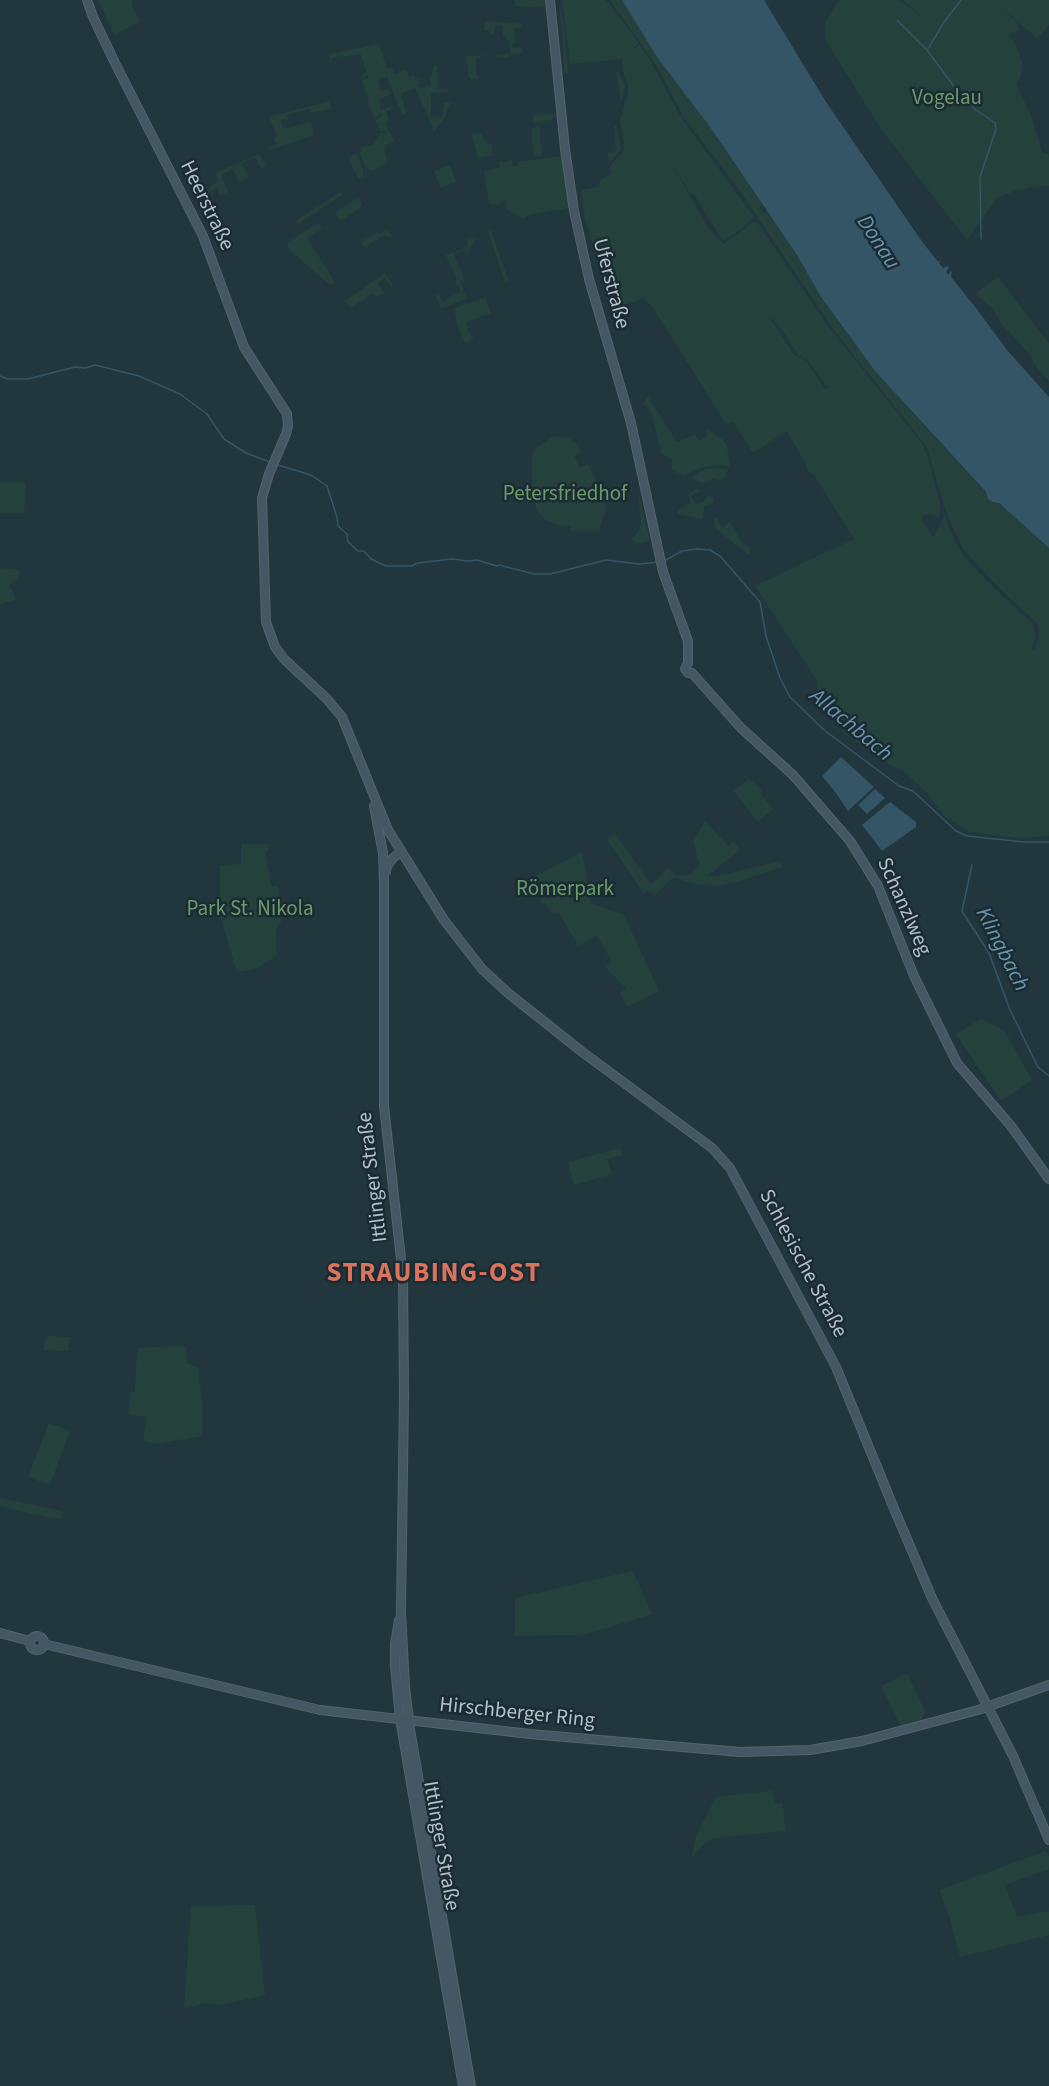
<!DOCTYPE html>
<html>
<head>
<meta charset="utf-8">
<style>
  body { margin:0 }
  canvas { display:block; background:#22363e }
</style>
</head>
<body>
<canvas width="1049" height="2086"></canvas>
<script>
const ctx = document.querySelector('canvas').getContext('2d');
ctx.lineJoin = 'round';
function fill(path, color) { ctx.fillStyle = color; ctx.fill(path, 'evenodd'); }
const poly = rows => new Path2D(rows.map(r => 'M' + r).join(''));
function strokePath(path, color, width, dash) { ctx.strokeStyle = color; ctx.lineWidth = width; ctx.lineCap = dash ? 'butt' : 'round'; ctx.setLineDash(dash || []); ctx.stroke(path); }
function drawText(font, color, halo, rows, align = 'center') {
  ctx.font = font + ' "Source Sans 3",sans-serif'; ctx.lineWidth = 5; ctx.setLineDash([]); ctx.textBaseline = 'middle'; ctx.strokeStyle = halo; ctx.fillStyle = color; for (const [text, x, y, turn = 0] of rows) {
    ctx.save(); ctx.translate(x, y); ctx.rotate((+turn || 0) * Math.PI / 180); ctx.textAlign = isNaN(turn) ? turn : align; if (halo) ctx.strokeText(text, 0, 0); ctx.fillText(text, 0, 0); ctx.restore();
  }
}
fill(poly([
  [98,0,132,0,132,6,140,22,114,34],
  [515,0,548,0,549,8,515,6],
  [562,0,606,0,622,21,639,43,631,50,640,45,649,58,680,116,754,217,740,230,723,241,694,194,690,193,670,161,709,229,723,244,754,222,757,222,825,322,923,445,928,458,941,508,939,518,929,514,923,516,922,521,933,537,945,515,954,539,963,555,992,586,1034,625,1035,638,1031,648,1034,650,1039,638,1038,624,1000,589,964,550,947,515,927,447,835,332,738,188,685,119,658,68,610,0,622,0,657,57,710,127,762,204,759,207,764,213,768,213,797,255,821,297,875,371,994,502,999,503,1049,548,1049,836,1019,838,970,832,944,816,926,792,905,772,878,758,845,734,817,696,818,682,755,586,854,539,813,473,811,474,806,467,806,464,787,431,753,453,733,421,726,424,654,309,643,298,610,311,585,217,581,190,599,187,600,181,612,173,609,167,624,151,624,142,620,121,628,93,628,85,624,75,622,59,570,64],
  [768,314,782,330,799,356,808,360,826,386,830,387,825,390,807,361,793,354],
  [841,0,899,0,921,16,903,0,1049,0,1049,25,1038,39,996,3,1017,23,1019,30,1008,35,1015,43,1022,62,1021,76,1016,84,1031,115,1042,152,1049,155,1049,186,1031,187,1014,191,996,199,967,240,881,129,826,41,824,25,837,3],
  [559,1,564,26,568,73,564,73,563,41],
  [485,21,522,24,522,27,514,28,515,43,512,43,513,48,522,47,522,53,510,54,509,40,506,40,506,36,503,36,503,26,495,25,494,36,488,31,484,31],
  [379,44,387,69,393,68,395,74,406,70,409,77,414,75,416,79,418,78,420,83,418,84,419,87,423,88,431,84,429,78,432,76,433,67,437,65,438,89,448,89,448,92,431,93,431,117,442,117,444,103,451,102,443,121,434,131,415,88,401,94,406,113,402,115,387,76,378,81,381,91,388,88,391,94,379,99,381,105,379,106,381,110,394,105,393,108,386,111,389,120,386,122,386,125,394,141,386,146,384,151,388,162,372,171,366,168,362,160,360,153,362,148,374,144,380,133,386,134,388,131,380,131,378,125,384,121,377,124,375,121,382,115,378,112,379,115,374,120,374,114,370,110,368,104,371,101,368,103,367,101,369,97,364,91,367,90,365,90,362,81,366,78,367,80,369,78,367,75,361,80,360,79,366,71,361,54,332,58,332,63,329,56,330,54],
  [508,54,509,57,496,58,496,55,476,57,476,75,478,76,478,79,472,80,468,76,466,56],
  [616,72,619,72,625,86,624,94,621,102],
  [329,101,331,109,311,113,309,109,286,115,287,119,281,120,283,129,311,122,314,135,269,150,268,147,277,144,274,138,277,136,269,117],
  [556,114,556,117,551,118,552,121,533,123,533,115],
  [539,125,542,156,534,156,531,129],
  [614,126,616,126,621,149,609,163,608,153,616,152],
  [482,133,483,140,486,140,487,144,492,143,493,155,478,158,472,134],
  [357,153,363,170,363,177,358,179,349,159,350,156],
  [259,154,266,166,261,168,255,157,242,163,249,177,239,182,233,169,221,175,228,192,220,195,217,188,204,194,209,189,209,187,219,182,215,173],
  [562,156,569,208,532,214,523,218,507,210,506,199,498,205,489,204,484,171,500,168,499,162,512,160,513,167,518,165,518,162],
  [450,165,456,182,441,188,434,171],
  [341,192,342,195,298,224,295,221],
  [358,198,362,204,359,209,340,221,335,212],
  [318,223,322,228,307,238,335,282,331,286,288,249,288,242],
  [490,228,509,281,505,283,488,231],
  [387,229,392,237,383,236,364,247,361,242,378,232,380,234],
  [476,237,468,254,465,249,454,254,464,278,460,281,467,298,441,309,436,296,439,294,442,302,447,300,447,298,460,293,459,285,456,285,456,277,446,255,467,247,467,240],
  [385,273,393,286,391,287,385,278,378,282,384,294,376,297,373,293,351,308,345,301],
  [998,277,1049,344,1049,381,1036,367,1031,356,1001,323,993,309,975,294],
  [485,297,491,313,466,322,470,335,474,338,467,343,462,340,454,309],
  [648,397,677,442,695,434,699,441,708,435,706,428,723,440,727,446,730,467,720,465,703,467,683,476,672,470,672,460,661,453,652,414,643,403],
  [554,436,568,438,577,443,581,451,574,456,580,468,588,464,604,498,606,510,599,531,571,531,571,526,557,525,546,520,537,511,532,486,533,450],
  [710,468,728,470,725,477,720,480,714,478,706,483,696,481,691,478,699,472],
  [0,482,26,482,24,513,0,513],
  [696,489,699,490,698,493,694,493,691,497,696,504,703,502,707,496,713,497,714,503,705,506,704,508,703,519,677,514,678,511,691,503,688,496],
  [638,491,650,541,635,544,633,539,638,532,641,523],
  [717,518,722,528,730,522,742,543,751,549,749,555,714,527,715,519],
  [0,568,19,570,19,580,13,580,9,587,13,592,15,600,0,604],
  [749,779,762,790,760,793,773,809,757,822,734,791],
  [705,821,728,846,734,842,740,850,706,877,718,876,780,861,782,867,736,882,718,886,695,884,673,877,655,895,648,890,644,894,607,839,615,833,651,885,668,868,676,875,683,876,690,875,700,866,693,841],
  [241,844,268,844,269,850,265,852,271,886,278,886,281,922,276,928,277,955,256,969,237,972,220,915,220,865,241,864],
  [582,852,591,903,624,915,659,991,627,1007,620,993,627,989,604,966,612,962,597,935,578,946,560,914,551,913,545,903,541,904,535,876],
  [981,1019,1004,1030,1032,1080,1001,1101,956,1034],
  [620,1148,622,1155,607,1159,612,1174,574,1185,568,1162],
  [47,1336,70,1337,68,1351,43,1350],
  [186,1346,187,1363,198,1368,202,1400,202,1436,156,1444,143,1441,147,1417,128,1414,131,1391,135,1392,137,1348],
  [49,1423,70,1431,50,1485,28,1477],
  [0,1498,63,1511,61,1519,36,1515,0,1506],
  [633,1571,652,1614,583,1635,515,1636,515,1598],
  [907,1673,925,1711,922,1720,900,1725,881,1686],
  [772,1791,775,1804,783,1803,785,1831,714,1838,704,1844,692,1857,696,1836,716,1797],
  [1046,1851,1049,1857,1049,1869,1005,1885,1017,1917,1049,1911,1049,1935,960,1957,950,1919,939,1890],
  [255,1905,265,1995,221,2005,205,2003,184,2009,191,1906]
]), '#25413c');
fill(poly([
  [622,0,764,0,826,102,921,240,938,262,941,260,939,263,943,268,947,266,949,268,946,272,949,275,950,271,952,272,951,277,976,308,1007,350,1049,397,1049,548,999,503,993,502,988,499,986,492,875,371,821,297,797,255,710,127,657,57],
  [841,757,874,787,848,811,836,793,822,776],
  [875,789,885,798,867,814,858,805],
  [890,802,916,822,916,827,882,851,862,825]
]), '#335565');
strokePath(poly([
  [897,20,927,50,959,93,976,110,995,123,996,129,980,177,981,239],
  [928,49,944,22,961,0],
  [0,376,8,379,28,379,75,367,85,368,95,365,139,376,180,394,207,414,224,439,246,453,270,462],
  [278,465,311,475,327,486,337,517,338,526,347,534,348,542,358,551,364,551,371,559,386,566,411,566,418,563,452,559,468,561,477,560,497,566,499,565,534,574,550,574,606,560,639,564,659,562],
  [664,561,682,551,697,549,710,550,720,556,760,602,766,636,780,678,790,697,824,730,899,786,913,791,956,831,967,836,1024,842,1049,842],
  [972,865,962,911,989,953,1010,1010,1038,1067,1049,1076]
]), '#335565', 1.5);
const secondary = poly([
  [87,0,93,17,115,63,203,236,244,347,287,414,288,426,286,434,269,474,262,498,266,622,275,647,284,659,327,699,342,717,388,830,444,920,482,969,508,993,581,1051,712,1148,730,1168,836,1367,895,1511,932,1598,1013,1756,1049,1840],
  [550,0,565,149,574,211,589,279,631,423,663,572,688,641,688,663],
  [688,663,685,669,688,673,692,673],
  [692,673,741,728,793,775,850,841,878,886,914,976,957,1063,1011,1126,1049,1179],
  [374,806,383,853,384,882,384,1106,403,1277,404,1396,401,1612,405,1687,410,1729,471,2086],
  [386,872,387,866,393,858,401,852],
  [399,1620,395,1644,395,1666,400,1719,463,2086],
  [0,1633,30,1641],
  '30 1643a7 7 0 1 1 14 0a7 7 0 1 1-14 0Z',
  [44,1644,320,1710,530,1734,740,1752,810,1750,862,1741,978,1710,1049,1685]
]);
strokePath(secondary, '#54646c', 10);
strokePath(secondary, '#445762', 8);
drawText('21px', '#699c68', '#1b2b33', [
  ["Vogelau",947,99],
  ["Petersfriedhof",565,495],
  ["Römerpark",565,890],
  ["Park St. Nikola",250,910]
]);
drawText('21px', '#b2c1c9', '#1b2b33', [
  ["Heerstraße",206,206,64],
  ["Uferstraße",610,284,75],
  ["Schanzlweg",903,907,66],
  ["Ittlinger Straße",374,1177,-97],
  ["Schlesische Straße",802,1264,62],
  ["Hirschberger Ring",517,1714,6],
  ["Ittlinger Straße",440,1846,80]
]);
drawText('italic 22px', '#6996ab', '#1b2b33', [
  ["Donau",877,243,57],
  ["Allachbach",850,726,40],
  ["Klingbach",1001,950,63]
]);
ctx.letterSpacing = '1.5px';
drawText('bold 27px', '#db725c', '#1b2b33', [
  ["STRAUBING-OST",434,1275]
]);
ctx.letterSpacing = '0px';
</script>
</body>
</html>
